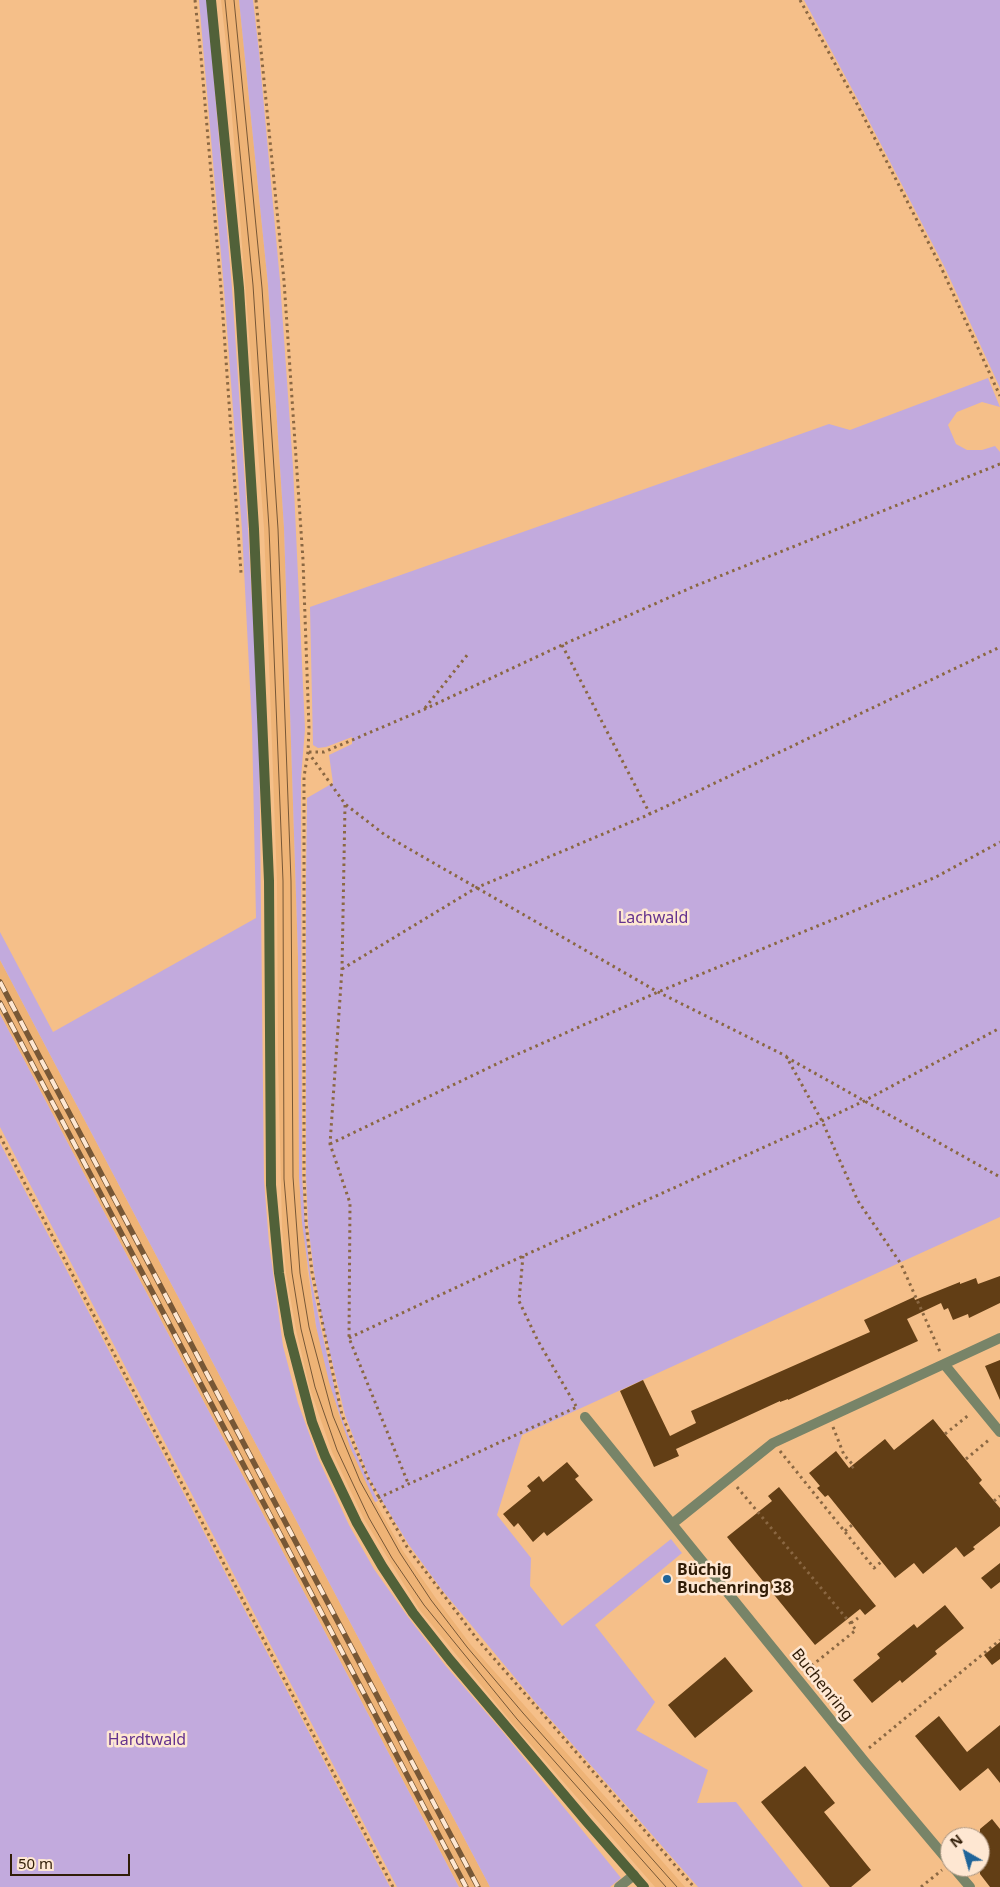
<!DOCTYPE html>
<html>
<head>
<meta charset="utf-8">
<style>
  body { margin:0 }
  #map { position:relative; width:1000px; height:1887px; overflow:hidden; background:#f5bf89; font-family:"Noto Sans",sans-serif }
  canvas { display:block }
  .north { position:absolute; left:940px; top:1827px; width:50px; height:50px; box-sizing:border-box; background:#fee7d2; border:1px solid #ac9681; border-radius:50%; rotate:322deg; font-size:14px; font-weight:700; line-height:20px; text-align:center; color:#311d07 }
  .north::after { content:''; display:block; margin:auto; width:18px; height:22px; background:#1f6499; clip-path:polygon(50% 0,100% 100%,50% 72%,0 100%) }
  .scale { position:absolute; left:10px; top:1854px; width:120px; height:22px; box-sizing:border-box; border:2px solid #311d07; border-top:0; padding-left:6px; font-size:15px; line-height:18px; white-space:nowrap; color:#311d07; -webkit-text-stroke:4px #fee7d2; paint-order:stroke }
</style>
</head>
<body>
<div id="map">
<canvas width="1000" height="1887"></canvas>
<div class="north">N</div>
<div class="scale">50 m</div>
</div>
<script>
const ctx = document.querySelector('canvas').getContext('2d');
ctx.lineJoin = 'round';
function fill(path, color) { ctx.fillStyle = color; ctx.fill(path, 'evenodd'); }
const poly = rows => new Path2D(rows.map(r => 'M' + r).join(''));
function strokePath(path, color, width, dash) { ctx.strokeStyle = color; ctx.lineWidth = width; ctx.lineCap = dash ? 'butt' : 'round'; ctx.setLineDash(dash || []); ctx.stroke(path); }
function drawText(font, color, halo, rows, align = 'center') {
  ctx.font = font + ' "Noto Sans",sans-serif'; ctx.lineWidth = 5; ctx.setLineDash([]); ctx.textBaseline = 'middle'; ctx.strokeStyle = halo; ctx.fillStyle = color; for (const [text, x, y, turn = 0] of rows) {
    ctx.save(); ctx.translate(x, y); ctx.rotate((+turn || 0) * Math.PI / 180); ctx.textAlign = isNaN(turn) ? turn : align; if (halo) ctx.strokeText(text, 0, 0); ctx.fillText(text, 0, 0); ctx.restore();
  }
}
fill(poly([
  [221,0,239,0,268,285,284,528,298,957,299,1177,308,1274,316,1326,339,1415,375,1502,403,1551,435,1597,471,1645,685,1887,655,1887,512,1723,419,1609,364,1519,332,1452,310,1389,296,1330,286,1273,282,1227,278,1060,277,882,264,528,227,52],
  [0,960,490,1887,459,1887,0,1014]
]), '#eeb376');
fill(poly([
  [199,0,207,0,232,288,248,529,259,726,264,1180,269,1243,283,1346,298,1403,318,1458,349,1525,374,1569,408,1617,445,1665,502,1731,621,1878,610,1887,490,1887,0,960,0,932,53,1032,256,918,252,726,242,530,224,289],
  [239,0,253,0,259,52,280,281,293,467,305,729,301,778,302,1176,305,1224,310,1273,320,1324,341,1415,352,1445,378,1501,375,1502,350,1447,329,1382,316,1326,302,1223,299,1177,298,957,284,528,268,285],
  [804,0,1000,0,1000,388,945,268,858,100],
  [988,378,1000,407,982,402,957,412,948,425,956,444,967,450,982,450,995,446,1000,452,1000,1217,522,1435,497,1515,531,1558,530,1586,562,1626,671,1539,682,1553,595,1625,655,1702,636,1730,708,1770,697,1803,736,1802,803,1887,698,1887,536,1703,442,1590,409,1545,381,1499,369,1478,345,1415,323,1324,314,1272,308,1224,306,1176,306,880,307,798,333,783,329,755,352,744,352,737,326,747,318,748,313,745,310,607,829,424,850,430],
  [0,1014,459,1887,397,1887,0,1127],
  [0,1143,390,1887,0,1887]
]), '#c2aadd');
fill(poly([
  [1000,1276,1000,1303,969,1318,968,1314,953,1320,948,1308,944,1310,941,1303,907,1319,918,1341,788,1400,788,1399,780,1402,780,1401,676,1449,679,1456,654,1467,620,1391,643,1380,670,1436,696,1423,691,1411,870,1332,864,1320,914,1297,915,1300,960,1282,960,1284,976,1278,978,1284],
  [1000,1360,1000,1400,985,1366],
  [933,1419,982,1480,979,1483,1000,1508,1000,1526,973,1547,975,1549,964,1557,956,1547,923,1574,914,1563,895,1578,828,1495,825,1497,817,1488,820,1486,809,1473,836,1451,849,1468,885,1439,894,1450],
  [567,1462,579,1476,575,1479,593,1500,547,1536,544,1532,533,1542,518,1523,514,1527,503,1514,531,1491,527,1486,539,1476,543,1482],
  [779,1487,876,1606,865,1615,860,1609,815,1645,727,1537,772,1501,768,1496],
  [1000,1563,1000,1582,991,1589,981,1578],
  [945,1605,964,1628,935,1651,937,1654,902,1683,900,1680,872,1703,853,1680,880,1658,877,1654,914,1624,917,1628],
  [1000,1642,1000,1659,992,1665,984,1655],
  [725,1657,753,1691,695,1738,668,1705],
  [939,1716,967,1752,1000,1725,1000,1783,988,1768,960,1791,915,1736],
  [805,1766,835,1803,824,1812,871,1870,851,1887,830,1887,761,1802],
  [992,1819,1000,1829,1000,1887,990,1887,980,1874,980,1837,976,1836,980,1833,980,1829]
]), '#623e15');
strokePath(poly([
  [195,0,201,57,221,289,241,573],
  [256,0,284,281,303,560,309,728,308,752,304,777,304,1176,306,1224,312,1272,334,1379,342,1415,368,1478,407,1547,477,1639,694,1887],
  [800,0,856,102,940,265,1000,396],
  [562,645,650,814],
  [425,708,468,654],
  [308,752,345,804,385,835,658,992,786,1056,822,1121,858,1201,901,1264,941,1354],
  [309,752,324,752,425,709,562,645,695,586,1000,464],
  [345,805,342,969,330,1144,350,1203,349,1338,408,1483],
  [342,969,476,888,650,814,1000,647],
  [786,1057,1000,1177],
  [0,1136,393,1887],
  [330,1144,509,1058,658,992,936,877,1000,842],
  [523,1256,519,1301,538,1341,576,1406],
  [349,1338,523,1256,822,1121,864,1101,1000,1028],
  [833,1427,844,1455,854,1466,850,1469],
  [945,1434,970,1414],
  [780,1451,874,1568,881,1562],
  [966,1459,990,1439],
  [737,1487,856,1630,805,1671],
  [378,1498,577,1407],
  [994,1501,1000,1496],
  [845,1531,852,1525],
  [851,1623,858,1618],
  [869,1748,1000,1640],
  [921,1887,942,1870]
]), '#8a6742', 3, [2.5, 4]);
strokePath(poly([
  [944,1364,1000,1338],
  [585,1417,672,1524],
  [950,1863,865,1762,672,1524,773,1443,944,1364,1000,1432],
  [953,1867,970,1887],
  [619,1887,634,1875]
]), '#788468', 10);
strokePath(poly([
  [211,0,239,288,254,529,269,881,271,1185,279,1273,289,1334,312,1422,325,1456,357,1523,382,1566,413,1613,450,1660,587,1822,644,1887]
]), '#516139', 10);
strokePath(poly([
  [225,0,253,285,269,528,283,881,284,1179,292,1273,301,1329,315,1387,337,1450,369,1518,392,1558,424,1605,517,1719,666,1887],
  [234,0,262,288,278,529,291,881,293,1177,300,1273,309,1327,333,1416,360,1481,400,1553,431,1600,467,1647,523,1713,677,1887]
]), '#775736', 1);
const rail = poly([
  [0,982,478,1887],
  [0,1003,466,1887]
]);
strokePath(rail, '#775736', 5.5);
strokePath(rail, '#fee7d2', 4, [11]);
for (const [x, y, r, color] of [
  [667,1579,5,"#1f6499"]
]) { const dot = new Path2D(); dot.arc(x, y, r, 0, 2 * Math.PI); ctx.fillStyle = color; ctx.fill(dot); strokePath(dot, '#fee7d2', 2); }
drawText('16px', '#64328e', '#fee7d2', [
  ["Lachwald",653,918],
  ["Hardtwald",147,1740]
]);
drawText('bold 16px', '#311d07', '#fee7d2', [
  ["Büchig",677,1570],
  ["Buchenring 38",677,1588]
], 'left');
drawText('16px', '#311d07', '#fee7d2', [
  ["Buchenring",822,1685,51]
]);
</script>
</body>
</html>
